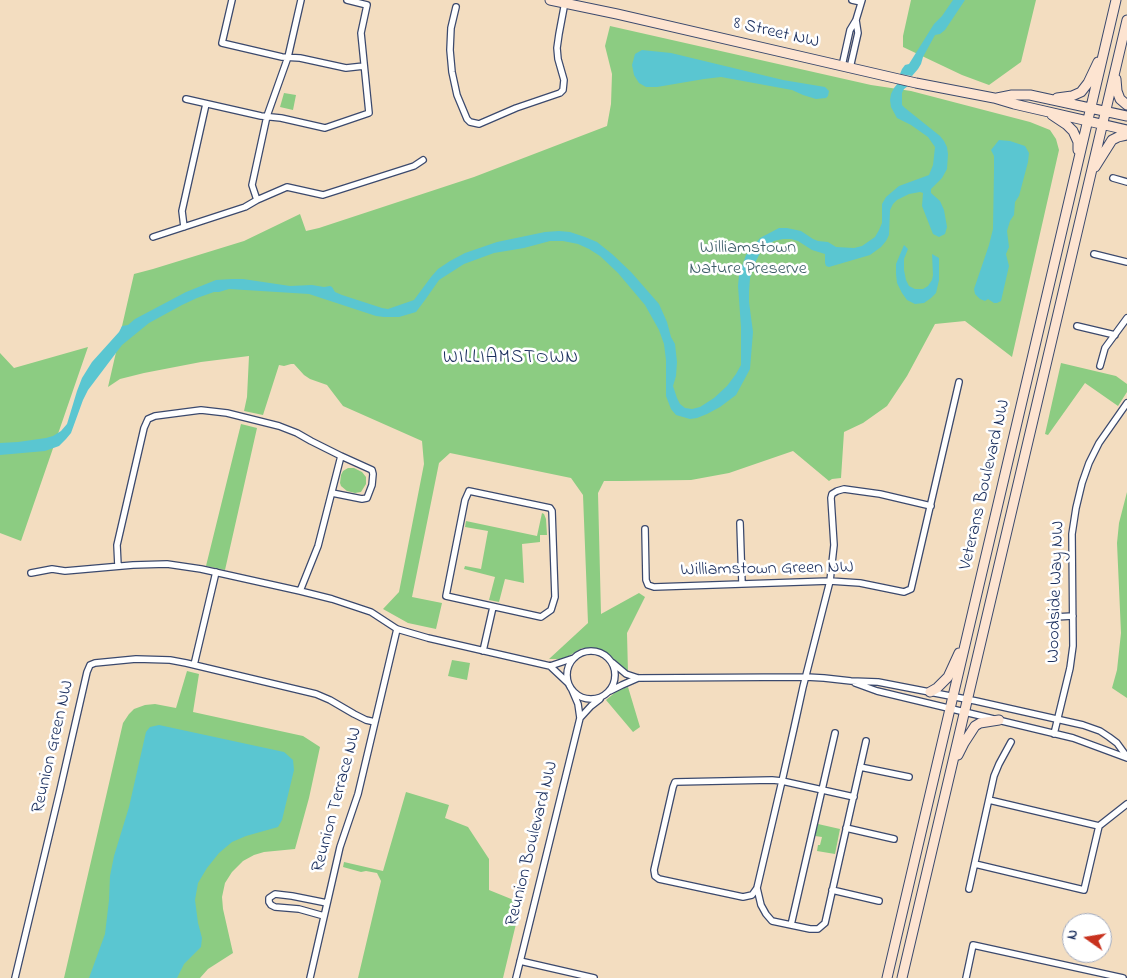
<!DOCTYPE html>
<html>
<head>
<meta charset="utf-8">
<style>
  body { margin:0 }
  #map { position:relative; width:1127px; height:978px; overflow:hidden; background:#f3ddc0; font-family:"Indie Flower",sans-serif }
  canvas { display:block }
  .north { position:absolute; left:1062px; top:913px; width:50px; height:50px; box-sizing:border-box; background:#fff; border:1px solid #a4acbf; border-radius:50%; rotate:283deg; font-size:14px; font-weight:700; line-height:20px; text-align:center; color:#1b2f5e }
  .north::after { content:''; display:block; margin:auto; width:18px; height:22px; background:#c8321e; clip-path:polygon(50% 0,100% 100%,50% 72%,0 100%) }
</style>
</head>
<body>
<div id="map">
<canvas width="1127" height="978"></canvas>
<div class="north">N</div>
</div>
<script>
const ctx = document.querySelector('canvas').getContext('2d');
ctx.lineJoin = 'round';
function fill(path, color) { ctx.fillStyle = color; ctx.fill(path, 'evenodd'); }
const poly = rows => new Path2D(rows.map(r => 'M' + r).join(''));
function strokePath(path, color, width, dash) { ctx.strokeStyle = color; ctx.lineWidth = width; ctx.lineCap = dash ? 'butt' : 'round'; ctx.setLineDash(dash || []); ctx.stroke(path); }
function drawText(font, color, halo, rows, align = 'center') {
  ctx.font = font + ' "Indie Flower",sans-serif'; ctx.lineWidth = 5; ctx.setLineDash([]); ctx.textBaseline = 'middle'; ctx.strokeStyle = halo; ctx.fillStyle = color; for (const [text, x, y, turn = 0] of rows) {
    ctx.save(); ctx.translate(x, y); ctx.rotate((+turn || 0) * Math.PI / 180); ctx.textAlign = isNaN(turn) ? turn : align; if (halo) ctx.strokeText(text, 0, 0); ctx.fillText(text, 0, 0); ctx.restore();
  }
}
fill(poly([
  [911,0,1036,0,1021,62,989,85,962,75,903,47,903,36],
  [610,26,871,85,911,91,1030,122,1050,130,1056,139,1059,150,1012,357,965,321,935,324,907,376,887,406,863,423,844,432,841,478,832,479,829,481,793,451,729,473,691,480,622,481,604,481,598,493,601,614,639,593,645,597,627,633,628,673,618,665,611,656,602,650,594,648,582,648,567,657,560,659,549,659,588,623,583,495,571,478,450,453,439,463,412,597,442,603,436,629,408,623,383,609,399,592,424,464,422,441,343,406,327,385,310,379,304,375,294,364,291,364,284,366,279,365,263,415,244,411,247,397,249,356,201,362,144,373,120,379,108,387,134,274,153,269,244,241,300,214,306,231,319,228,474,177,607,126,611,104,612,74,605,46],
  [284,93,296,95,293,110,280,107],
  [88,347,21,541,0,533,0,353,14,368],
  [1061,363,1116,376,1127,384,1127,392,1118,406,1085,383,1048,435,1045,434],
  [241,424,257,428,225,570,206,566],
  [348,468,354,468,362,472,366,477,366,484,361,492,355,493,347,491,341,486,340,483,341,475,343,471],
  [1127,492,1127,698,1112,688,1117,670,1121,633,1117,543,1119,523],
  [542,513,544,514,546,519,547,535,540,535,540,542,522,544,524,583,505,579,499,602,489,600,495,577,464,569,465,566,481,569,488,531,465,527,466,521,537,536],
  [452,660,470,663,467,680,448,676],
  [187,671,199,674,193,712,303,736,320,747,309,798,295,849,264,852,254,855,243,861,232,872,225,883,222,897,223,909,233,953,208,969,200,978,64,978,123,723,129,714,134,709,145,705,155,704,176,708],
  [628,687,640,727,633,732,606,700,618,690],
  [406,792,449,805,445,818,468,827,489,859,489,890,521,903,503,978,358,978,381,881,377,873,366,871,361,872,343,867,344,862,383,871],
  [818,824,840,829,835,854,817,851,818,845,820,845,822,837,815,836]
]), '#8ccc82');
fill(poly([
  [953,0,965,0,945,30,940,34,935,35,923,57,921,64,918,69,912,76,900,74,902,69,905,65,909,64,934,24,942,16],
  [642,50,671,53,783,80,825,87,829,91,828,96,826,98,816,99,803,95,792,90,721,77,704,79,657,87,646,87,639,83,634,75,632,65,635,54],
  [898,83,908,86,904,89,902,93,902,105,905,108,940,136,944,141,947,147,948,154,947,169,942,178,931,189,931,193,940,201,944,210,947,227,945,234,939,237,933,234,922,206,923,193,920,192,909,194,897,200,893,204,890,210,889,235,886,241,881,247,870,255,829,267,826,266,825,263,825,254,812,250,798,241,791,239,783,239,774,241,767,246,761,251,756,261,750,278,749,291,749,302,753,332,750,369,736,395,720,407,707,414,697,418,690,419,676,415,671,409,666,396,666,360,664,344,659,330,645,305,618,273,600,256,589,249,578,244,563,241,550,241,524,248,494,253,464,264,439,280,425,300,416,312,399,317,384,317,376,316,309,294,229,289,219,292,214,292,197,298,182,305,149,323,122,345,88,390,83,400,71,433,66,439,59,446,45,451,0,455,0,443,18,442,46,438,53,436,61,431,67,424,77,391,82,378,92,362,119,332,122,326,128,325,135,319,186,292,216,280,232,279,243,279,290,286,312,285,324,287,330,286,332,287,335,292,342,295,382,308,388,309,414,300,431,277,438,269,450,261,465,253,497,242,545,232,559,231,570,232,585,237,597,242,612,254,631,272,659,304,667,322,671,337,675,344,677,362,676,376,673,386,677,398,680,404,685,408,692,409,700,407,714,398,727,386,736,374,741,365,741,327,738,286,739,275,746,255,760,238,779,228,787,228,801,231,813,239,818,241,828,242,836,247,854,248,862,246,875,237,879,230,882,223,882,204,886,197,899,186,929,175,933,165,935,147,928,137,911,125,897,118,891,107,890,100,891,94,894,88],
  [999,140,1010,141,1025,146,1029,153,1028,162,1019,196,1015,202,1014,215,1010,221,1007,231,1009,247,1006,254,1009,266,1001,301,997,303,994,303,988,299,985,301,980,299,975,294,974,289,989,245,993,229,994,169,994,156,991,150],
  [904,245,908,249,904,259,904,270,906,280,909,286,915,289,923,289,928,286,932,280,933,275,932,254,939,258,939,280,936,293,931,298,924,303,915,304,907,300,902,293,897,283,896,274,896,264],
  [159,725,284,752,293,760,294,770,282,820,278,827,246,836,232,842,219,853,207,868,198,883,195,900,198,923,202,938,201,947,184,964,177,978,89,978,105,934,109,900,110,876,114,856,129,807,146,732,150,727]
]), '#5ac6d1');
const street = poly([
  [232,0,222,43,282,57,300,58,346,68,364,66],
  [852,0,861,2],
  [456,7,451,28,450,50,452,72,457,95,467,119,470,122,479,124,516,108,560,93,563,90,564,80,558,59,557,48,559,34,565,2],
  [842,66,850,30,856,20,862,0],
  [850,68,858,33,856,20],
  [186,99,261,116,281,118,325,128,369,113,361,33,367,5,347,0],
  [1113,178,1127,182],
  [257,200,252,185,267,116,288,57,301,0],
  [184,227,182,211,206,104],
  [153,237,245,207,257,200,287,187,323,195,414,166,423,160],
  [1094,254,1127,262],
  [1077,326,1115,335],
  [1100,366,1105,348,1127,318],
  [469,491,550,508,552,511,555,597,551,610,541,617,446,596,465,500,469,491],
  [332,493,362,499,367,498,372,485,373,474,372,470,341,456],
  [740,523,742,584],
  [645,529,646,580,648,585,654,587,830,581,860,583,904,592,911,589,959,382],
  [118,566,117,545,144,428,148,419,155,416,201,410,227,413,279,426,297,433,311,441,341,456,318,546,300,591],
  [31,573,52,569,65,571,133,565,167,564,201,569,300,591,332,599,371,612,397,629,428,638,550,666,574,658],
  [1055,617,1073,616],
  '567 675a24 24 0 1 1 48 0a24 24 0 1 1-48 0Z',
  [483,651,493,607],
  [613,663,626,674,638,678,806,677,824,678,851,681,878,682,976,701,1083,725,1100,731,1109,737,1117,743,1127,757],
  [194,665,216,572],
  [550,666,568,683],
  [855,683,877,691,1073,738,1127,758],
  [610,691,622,685,638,678],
  [580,718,591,706,600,699],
  [1054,734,1070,668,1073,646,1072,534,1076,508,1082,483,1089,463,1099,443,1127,403],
  [860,767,909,777],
  [854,797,782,781,772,780,675,782,673,787,654,870,655,876,659,879,743,897,752,895,757,888,782,781,794,728,803,687,830,581,834,545,831,498,832,494,837,491,844,489,851,490,880,494,931,506],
  [989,800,1099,826],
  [846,828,894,839],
  [975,864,1084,890,1099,826,1127,804],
  [757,888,761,905,766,914,772,921,810,929,818,929,825,923,866,741],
  [969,889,994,776,999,764,1011,742],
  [832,890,879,901],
  [324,916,299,909,275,907,271,905,269,902,269,898,275,894,292,896,327,903],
  [791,925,835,733],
  [520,961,594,978],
  [15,978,60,790,87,672,90,665,95,663,136,659,170,660,186,663,316,694,330,700,354,714,366,720,375,722],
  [310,978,340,847,358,794,397,629],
  [516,978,580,718,578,704,572,690],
  [966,978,973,945,1123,978]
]);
const secondary = poly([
  [550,0,617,14,916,83,994,98,1014,104,1127,130],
  [1116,79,1117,91,1120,99,1127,105],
  [997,98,1012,95,1030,95,1127,116],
  [1057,98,1072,96,1081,92,1088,83,1098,62],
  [1052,115,1067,125,1073,131,1078,142,1078,150],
  [1095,167,1112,140,1118,137,1127,135],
  [930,692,937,688,948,677,959,653],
  [958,755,964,743,975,726,980,723,999,720],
  [887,978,1116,0],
  [902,978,1127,20]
]);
strokePath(street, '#3b496d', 8);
strokePath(secondary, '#3b496d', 11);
strokePath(street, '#fff', 5.5);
strokePath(secondary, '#fde4d1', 9);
drawText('18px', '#1b2f5e', '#fff', [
  ["8 Street NW",776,34,13],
  ["Veterans Boulevard NW",986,485,-77],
  ["Williamstown Green NW",767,570,-1],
  ["Woodside Way NW",1057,592,-88],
  ["Reunion Green NW",54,747,-77],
  ["Reunion Terrace NW",338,800,-75],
  ["Reunion Boulevard NW",533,844,-76]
]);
drawText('18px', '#3d5e69', '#fff', [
  ["Williamstown",748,249],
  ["Nature Preserve",748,270]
]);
ctx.letterSpacing = '1px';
drawText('19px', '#1b2f5e', '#fff', [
  ["WILLIAMSTOWN",511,359]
]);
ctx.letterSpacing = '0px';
</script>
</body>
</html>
